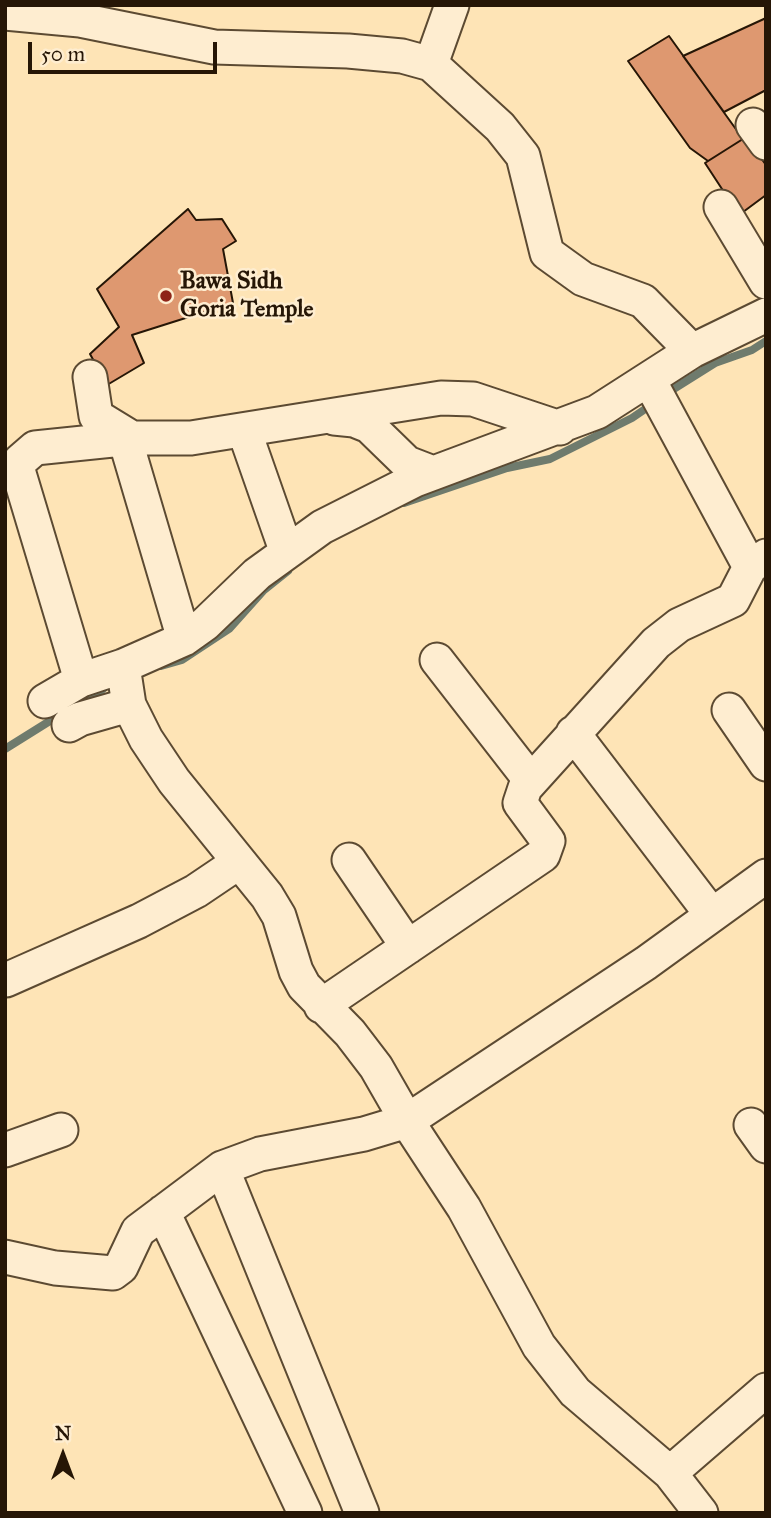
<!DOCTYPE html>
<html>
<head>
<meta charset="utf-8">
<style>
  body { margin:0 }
  #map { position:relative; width:771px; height:1518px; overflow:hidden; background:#fee4b6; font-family:"IM FELL Great Primer",serif }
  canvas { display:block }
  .frame { position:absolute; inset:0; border:7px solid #261606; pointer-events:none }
  .north { position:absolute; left:28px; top:1420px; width:70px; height:70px; -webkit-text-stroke:5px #feedd0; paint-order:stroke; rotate:0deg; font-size:19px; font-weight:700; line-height:28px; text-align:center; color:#261606 }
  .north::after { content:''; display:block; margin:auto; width:24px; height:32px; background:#261606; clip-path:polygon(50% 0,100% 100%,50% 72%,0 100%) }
  .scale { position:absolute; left:28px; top:42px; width:189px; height:32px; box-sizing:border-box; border:4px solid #261606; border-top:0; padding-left:9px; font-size:21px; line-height:24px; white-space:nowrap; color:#261606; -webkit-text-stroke:5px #feedd0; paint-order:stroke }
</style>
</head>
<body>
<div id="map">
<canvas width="771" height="1518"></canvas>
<div class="frame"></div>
<div class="north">N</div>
<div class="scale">50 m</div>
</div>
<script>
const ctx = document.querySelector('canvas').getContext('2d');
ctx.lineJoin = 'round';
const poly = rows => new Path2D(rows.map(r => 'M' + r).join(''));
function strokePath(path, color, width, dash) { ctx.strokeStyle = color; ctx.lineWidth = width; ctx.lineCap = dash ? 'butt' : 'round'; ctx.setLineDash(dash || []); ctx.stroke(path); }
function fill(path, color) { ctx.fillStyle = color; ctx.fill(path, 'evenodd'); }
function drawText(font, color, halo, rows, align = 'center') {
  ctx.font = font + ' "IM FELL Great Primer",serif'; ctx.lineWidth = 5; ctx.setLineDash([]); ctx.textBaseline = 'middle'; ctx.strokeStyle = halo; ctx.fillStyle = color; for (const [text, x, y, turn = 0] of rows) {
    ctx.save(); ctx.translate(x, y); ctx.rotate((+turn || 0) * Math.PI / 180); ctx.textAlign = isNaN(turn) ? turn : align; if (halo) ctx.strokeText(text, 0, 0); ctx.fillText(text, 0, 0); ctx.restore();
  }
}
strokePath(poly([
  [664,395,715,363,752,350,766,341],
  [404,503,507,468,550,459,632,418,654,403],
  [161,666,182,660,229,629,263,591,288,571],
  [72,707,103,689],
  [5,749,61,714]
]), '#6f7b6d', 8);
const building = poly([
  [766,18,766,90,724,112,683,56,766,18],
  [669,36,743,139,708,161,690,148,628,61,669,36],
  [746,137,766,165,766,195,739,215,705,163,746,137],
  [188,209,196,220,222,219,236,241,223,249,233,303,132,335,144,363,107,385,90,354,119,327,97,289,188,209]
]);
fill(building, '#de9870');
strokePath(building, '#261606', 2);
const minor = poly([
  [5,13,80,20,214,47,348,51,402,56,431,64,500,127,523,156,547,253,583,279,643,301,692,351],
  [431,64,452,5],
  [753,125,766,143],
  [721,207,766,282],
  [90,377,96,416,132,438,191,438,441,398,473,399,560,428],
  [649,380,750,567],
  [334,418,354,420,369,426,407,463,433,473],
  [244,430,286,550],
  [125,439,184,639],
  [437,660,531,781],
  [123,666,129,705,146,739,174,781,267,896,279,916,296,971,304,986,350,1033,376,1067,407,1121,464,1208,539,1346,575,1392,670,1473,701,1513],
  [81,680,18,470,20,461,35,448,132,438],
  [45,701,81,680,123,666,184,639,205,624,257,574,322,527,415,480,597,412,692,351,766,315],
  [729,710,766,764],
  [69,725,80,719,129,705],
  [573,733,712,915],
  [349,860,408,947],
  [6,980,139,921,196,891,239,862],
  [321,1006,543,855,548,841,520,803,525,788,656,643,679,625,733,600,750,567,766,556],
  [751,1125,766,1146],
  [5,1150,61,1130],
  [222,1168,362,1513],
  [163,1212,305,1513],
  [5,1257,55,1268,113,1273,121,1267,138,1231,222,1168,260,1154,364,1134,407,1121,646,963,766,876],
  [670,1473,766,1390]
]);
strokePath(minor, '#5c4a32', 37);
strokePath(minor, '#feedd0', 33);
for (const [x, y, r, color] of [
  [166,296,7,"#8f2418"]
]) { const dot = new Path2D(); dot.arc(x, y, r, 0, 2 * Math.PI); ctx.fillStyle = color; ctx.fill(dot); strokePath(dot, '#feedd0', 2.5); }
drawText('bold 24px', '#261606', '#feedd0', [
  ["Bawa Sidh",180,282],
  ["Goria Temple",180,310]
], 'left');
</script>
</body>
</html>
